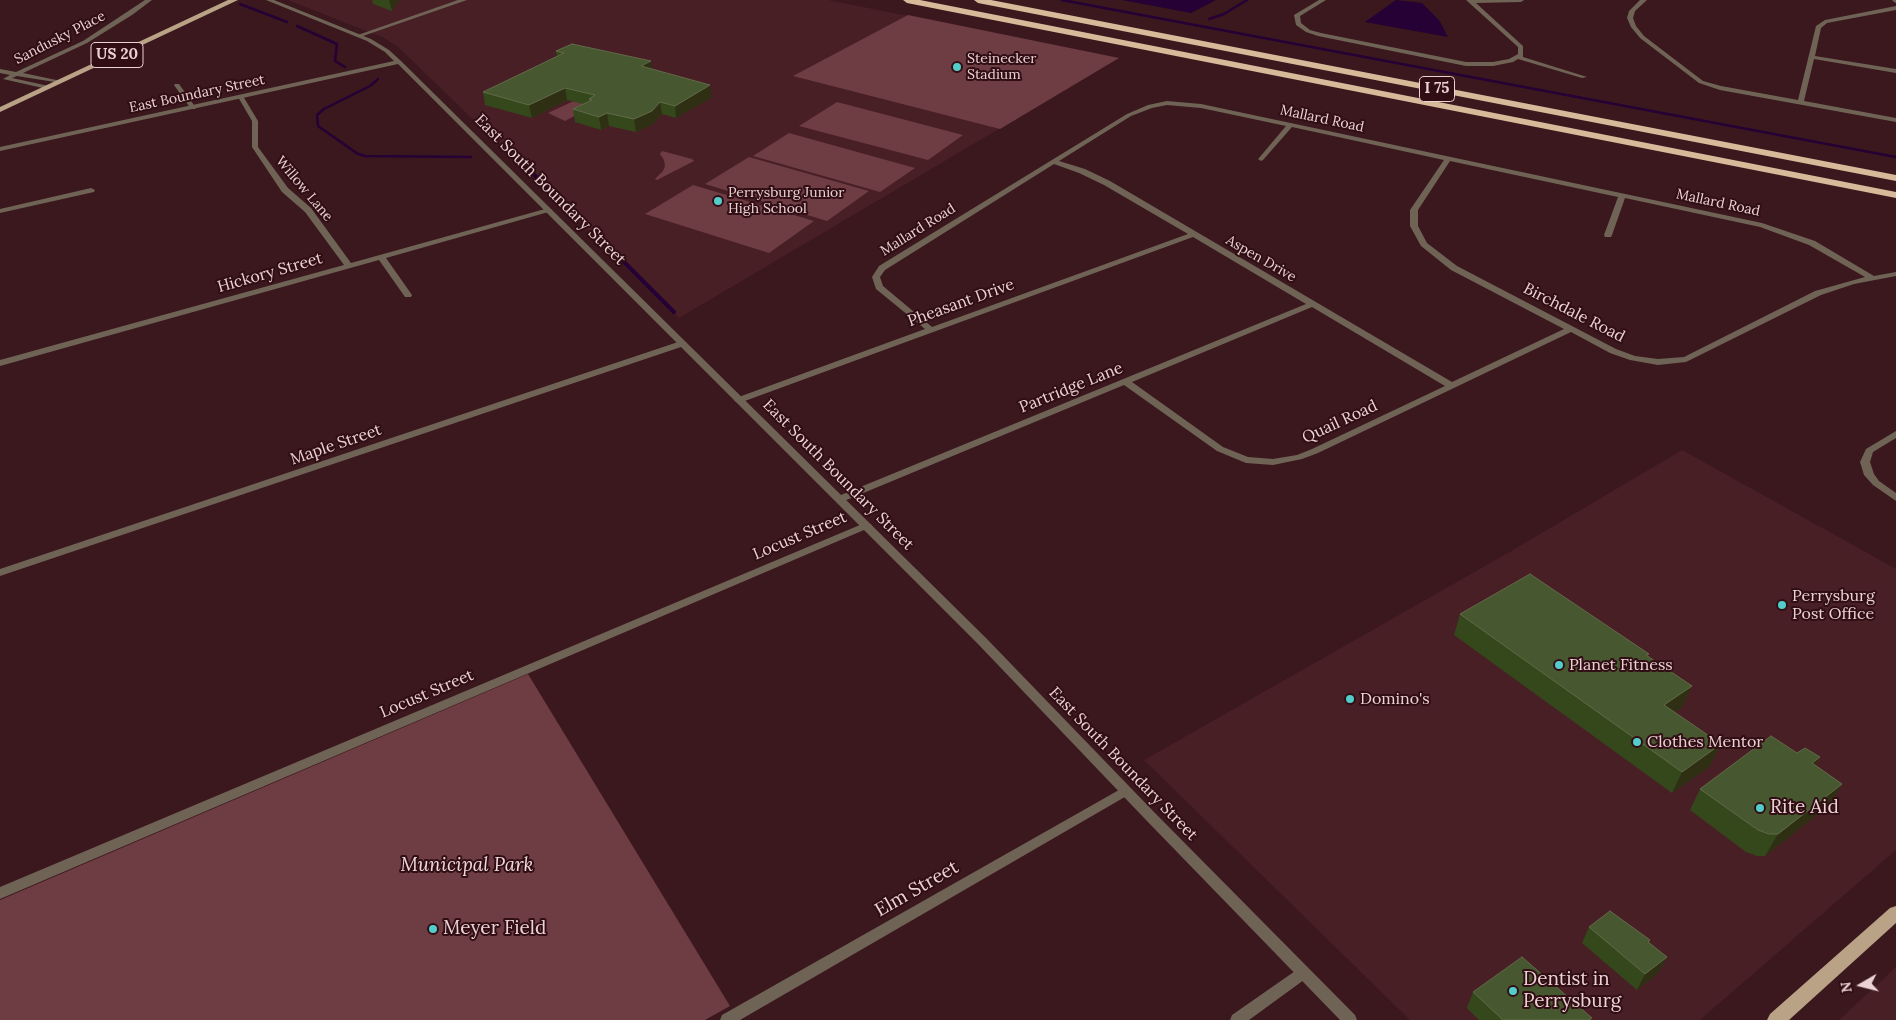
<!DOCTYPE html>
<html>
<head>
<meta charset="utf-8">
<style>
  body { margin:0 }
  #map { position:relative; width:1896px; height:1020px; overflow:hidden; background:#3b181d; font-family:Lora,serif }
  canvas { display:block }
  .north { position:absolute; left:1836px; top:960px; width:50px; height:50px; -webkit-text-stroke:4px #300e14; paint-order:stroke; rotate:262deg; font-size:14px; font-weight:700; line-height:20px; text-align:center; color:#ebd2d4 }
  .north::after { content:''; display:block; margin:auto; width:18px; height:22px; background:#ebd2d4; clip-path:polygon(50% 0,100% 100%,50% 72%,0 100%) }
</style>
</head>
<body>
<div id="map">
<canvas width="1896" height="1020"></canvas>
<div class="north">N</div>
</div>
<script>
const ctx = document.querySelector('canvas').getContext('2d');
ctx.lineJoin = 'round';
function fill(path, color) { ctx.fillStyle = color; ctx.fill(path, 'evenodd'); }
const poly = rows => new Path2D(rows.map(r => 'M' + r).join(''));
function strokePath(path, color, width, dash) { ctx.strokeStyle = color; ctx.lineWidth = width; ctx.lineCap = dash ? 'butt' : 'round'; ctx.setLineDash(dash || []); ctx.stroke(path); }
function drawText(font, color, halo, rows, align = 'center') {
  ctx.font = font + ' Lora,serif'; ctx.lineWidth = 4; ctx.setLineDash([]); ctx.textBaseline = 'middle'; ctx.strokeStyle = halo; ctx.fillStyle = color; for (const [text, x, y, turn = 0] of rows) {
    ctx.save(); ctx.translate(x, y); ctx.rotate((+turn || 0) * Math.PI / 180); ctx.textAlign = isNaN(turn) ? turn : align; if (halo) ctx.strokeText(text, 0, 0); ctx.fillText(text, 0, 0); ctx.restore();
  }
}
fill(poly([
  [288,0,828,0,1119,58,679,318,398,47,384,38],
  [1682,450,1896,569,1896,850,1700,1020,1410,1020,1144,760,1508,553],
  [1896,967,1896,1020,1839,1020]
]), '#491f26');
fill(poly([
  [908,15,1119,58,1000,129,793,76],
  [578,99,597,104,565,121,548,113],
  [837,102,963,135,928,160,799,126],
  [789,133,915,168,880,192,753,156],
  [662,151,692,159,694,161,657,180,655,179,663,171,665,166,664,160,660,154],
  [749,157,869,191,827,221,705,184],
  [693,185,814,221,769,253,645,214],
  [528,674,730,1006,705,1020,0,1020,0,900]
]), '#6e3c43');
fill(poly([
  [1122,0,1216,0,1191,13],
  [1396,0,1422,3,1439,20,1448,37,1365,22]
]), '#250135');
strokePath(poly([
  [1062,0,1896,157],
  [240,4,287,22],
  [1209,19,1224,14,1247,0],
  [297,26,337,44,335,61,345,67],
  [378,79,370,86,324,109,317,115,318,126,358,154,365,156,471,157],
  [516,162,526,167,533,174]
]), '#250135', 2.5);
strokePath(poly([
  [532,173,560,199],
  [618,256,674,312]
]), '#250135', 4);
fill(poly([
  [145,0,152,0,132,15,87,43,23,73,61,81,61,83,17,76,12,78,49,86,49,88,47,89,3,79,10,75,0,73,0,69,16,72,83,41,145,0],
  [458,0,467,0,360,37,355,36,458,0],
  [1319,0,1326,0,1300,16,1301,23,1310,30,1321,33,1466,62,1493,62,1509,59,1518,54,1518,47,1466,0,1524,0,1521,2,1476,3,1523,46,1523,57,1587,77,1582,78,1518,59,1513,62,1493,66,1466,66,1318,36,1306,32,1296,25,1294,15,1319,0],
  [1640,0,1647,0,1635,11,1633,18,1636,26,1644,36,1703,81,1721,86,1798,100,1816,26,1825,20,1896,6,1896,10,1827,23,1821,28,1815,56,1896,69,1896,73,1814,59,1804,101,1896,118,1896,122,1720,90,1699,83,1640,38,1631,27,1627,18,1629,11,1640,0],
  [1892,0,1896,0,1896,3,1894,2,1892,0],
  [175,84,179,84,196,108,195,109,191,109,174,85,175,84],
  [239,96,243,96,258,121,258,147,288,188,311,208,351,263,545,209,551,209,552,211,386,258,412,295,411,297,405,297,379,260,0,366,0,360,344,265,305,212,282,192,252,147,252,121,238,97,239,96],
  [1167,101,1201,104,1762,223,1815,241,1874,276,1896,272,1896,276,1854,284,1821,295,1686,362,1658,365,1630,360,1610,353,1571,332,1318,453,1302,459,1273,465,1246,463,1217,451,1124,385,844,501,836,501,835,499,836,497,1306,304,1193,237,742,402,736,402,734,400,736,398,925,329,876,289,872,277,879,266,1127,114,1148,105,1167,101],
  [1167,105,1201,108,1286,126,1259,158,1258,159,1261,161,1263,160,1292,127,1444,160,1410,210,1410,226,1421,246,1451,270,1564,329,1452,382,1110,181,1085,169,1059,161,1131,116,1152,108,1167,105],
  [1450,161,1618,197,1604,235,1605,237,1611,237,1612,235,1625,198,1760,227,1809,245,1865,277,1815,291,1684,357,1658,359,1635,356,1616,349,1457,266,1427,243,1418,226,1418,210,1450,161],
  [1054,164,1079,173,1104,185,1188,234,932,327,883,286,880,277,885,270,1054,164],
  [1312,307,1445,386,1312,449,1297,455,1273,459,1248,457,1223,447,1132,382,1312,307],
  [91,188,95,190,94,192,0,213,0,209,91,188],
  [681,341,685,344,684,346,0,576,0,569,681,341],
  [1896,431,1896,438,1873,452,1870,462,1874,474,1879,481,1896,493,1896,501,1873,485,1864,475,1860,462,1866,449,1896,431],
  [867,522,872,525,871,527,0,899,0,887,867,522],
  [1126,786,1130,788,1132,791,1130,794,740,1020,720,1020,722,1015,1126,786],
  [1303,967,1308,969,1310,973,1308,977,1249,1020,1230,1020,1232,1015,1298,969,1303,967]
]), '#6f6356');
fill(poly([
  [266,0,274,0,371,39,389,50,401,61,986,638,1154,812,1355,1015,1357,1020,1340,1020,1146,820,978,644,398,64,0,151,0,147,394,61,385,52,367,41,266,0]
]), '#6f6356');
fill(poly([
  [228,0,238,0,0,112,0,107,228,0],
  [1896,906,1896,923,1789,1020,1767,1020,1770,1014,1890,908,1896,906]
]), '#b9a286');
fill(poly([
  [903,0,920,0,1896,192,1896,198,907,3,903,0],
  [974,0,991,0,1896,175,1896,181,978,3,974,0]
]), '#d7ba99');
fill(poly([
  [372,0,399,0,392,11,373,4],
  [556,51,652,69,712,97,676,118,662,114,653,124,636,132,609,126,601,130,575,122,573,109,583,104,567,100,532,118,485,105,483,92,557,57],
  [1460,614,1648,657,1692,686,1682,707,1675,712,1710,766,1672,793,1454,635],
  [1797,753,1820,757,1815,765,1842,784,1829,805,1765,856,1757,856,1746,852,1690,810,1700,789],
  [1589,927,1650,940,1649,942,1667,957,1658,973,1637,990,1582,943],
  [1473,992,1591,1020,1479,1020,1467,1008]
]), '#34481b');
fill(poly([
  [389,0,399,0,392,11],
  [651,61,653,73,641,66],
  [710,85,712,97,676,118,675,106],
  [565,88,567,100,532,118,529,105],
  [660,102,662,114,653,124,636,132,634,119],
  [607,113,609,126,601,130,599,117],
  [1692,686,1682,707,1655,727,1664,705],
  [1721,744,1710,766,1672,793,1682,772],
  [1820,757,1807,779,1812,763],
  [1842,784,1829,805,1765,856,1778,834],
  [1667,957,1658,973,1637,990,1645,974]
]), '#2e2f13');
const building = poly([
  [572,44,651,61,641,66,710,85,675,106,660,102,652,111,634,119,607,113,599,117,573,109,592,100,589,99,595,95,565,88,529,105,483,92,564,53,556,51,572,44],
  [1530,574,1649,654,1646,655,1692,686,1664,705,1721,744,1682,772,1460,614,1530,574],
  [1771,736,1797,753,1805,748,1820,757,1812,763,1842,784,1778,834,1769,834,1758,830,1700,789,1771,736],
  [1610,911,1650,940,1648,942,1667,957,1645,974,1589,927,1610,911],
  [1522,957,1592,1018,1589,1020,1503,1020,1473,992,1522,957]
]);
fill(building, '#47572f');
strokePath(building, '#616a49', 1);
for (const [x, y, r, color] of [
  [957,67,5,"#53cdc9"],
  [718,201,5,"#53cdc9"],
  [1782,605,5,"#53cdc9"],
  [1559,665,5,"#53cdc9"],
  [1350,699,5,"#53cdc9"],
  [1637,742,5,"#53cdc9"],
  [1760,808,5,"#53cdc9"],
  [433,929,5,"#53cdc9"],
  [1513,991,5,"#53cdc9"]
]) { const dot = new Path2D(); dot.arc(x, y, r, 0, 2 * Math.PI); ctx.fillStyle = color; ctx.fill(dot); strokePath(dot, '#300e14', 2); }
drawText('14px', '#ebd2d4', '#300e14', [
  ["Sandusky Place",60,38,-27],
  ["East Boundary Street",197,94,-12],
  ["Mallard Road",1322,119,12],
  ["Willow Lane",304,189,50],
  ["Mallard Road",1718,203,12],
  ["Mallard Road",918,230,-32],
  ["Aspen Drive",1261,259,30]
]);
drawText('14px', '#ebd2d4', '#300e14', [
  ["Steinecker",967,59],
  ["Stadium",967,75],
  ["Perrysburg Junior",728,193],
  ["High School",728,209]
], 'left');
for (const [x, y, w] of [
  [117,55,52],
  [1437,89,35]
]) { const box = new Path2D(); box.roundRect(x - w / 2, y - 12.5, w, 25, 4); ctx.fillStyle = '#300e14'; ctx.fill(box); strokePath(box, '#ebd2d4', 1); }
drawText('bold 15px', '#ebd2d4', null, [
  ["US 20",117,55],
  ["I 75",1437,89]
]);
drawText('16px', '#ebd2d4', '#300e14', [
  ["East South Boundary Street",550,190,45],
  ["Hickory Street",270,273,-16],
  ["Pheasant Drive",961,303,-20],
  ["Birchdale Road",1574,313,27],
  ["Partridge Lane",1071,388,-22],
  ["Quail Road",1340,422,-25],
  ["Maple Street",336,445,-19],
  ["East South Boundary Street",838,475,45],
  ["Locust Street",800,536,-23],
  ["Locust Street",427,694,-23],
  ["East South Boundary Street",1123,764,46]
]);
drawText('16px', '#ebd2d4', '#300e14', [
  ["Perrysburg",1792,596],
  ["Post Office",1792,614],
  ["Planet Fitness",1569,665],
  ["Domino's",1360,699],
  ["Clothes Mentor",1647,742]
], 'left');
drawText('19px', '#ebd2d4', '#300e14', [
  ["Rite Aid",1770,808],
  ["Meyer Field",443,929],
  ["Dentist in",1523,980],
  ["Perrysburg",1523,1002]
], 'left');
drawText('italic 19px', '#f0d9db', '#300e14', [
  ["Municipal Park",467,866]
]);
drawText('19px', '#ebd2d4', '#300e14', [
  ["Elm Street",917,889,-30]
]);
</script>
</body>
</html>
